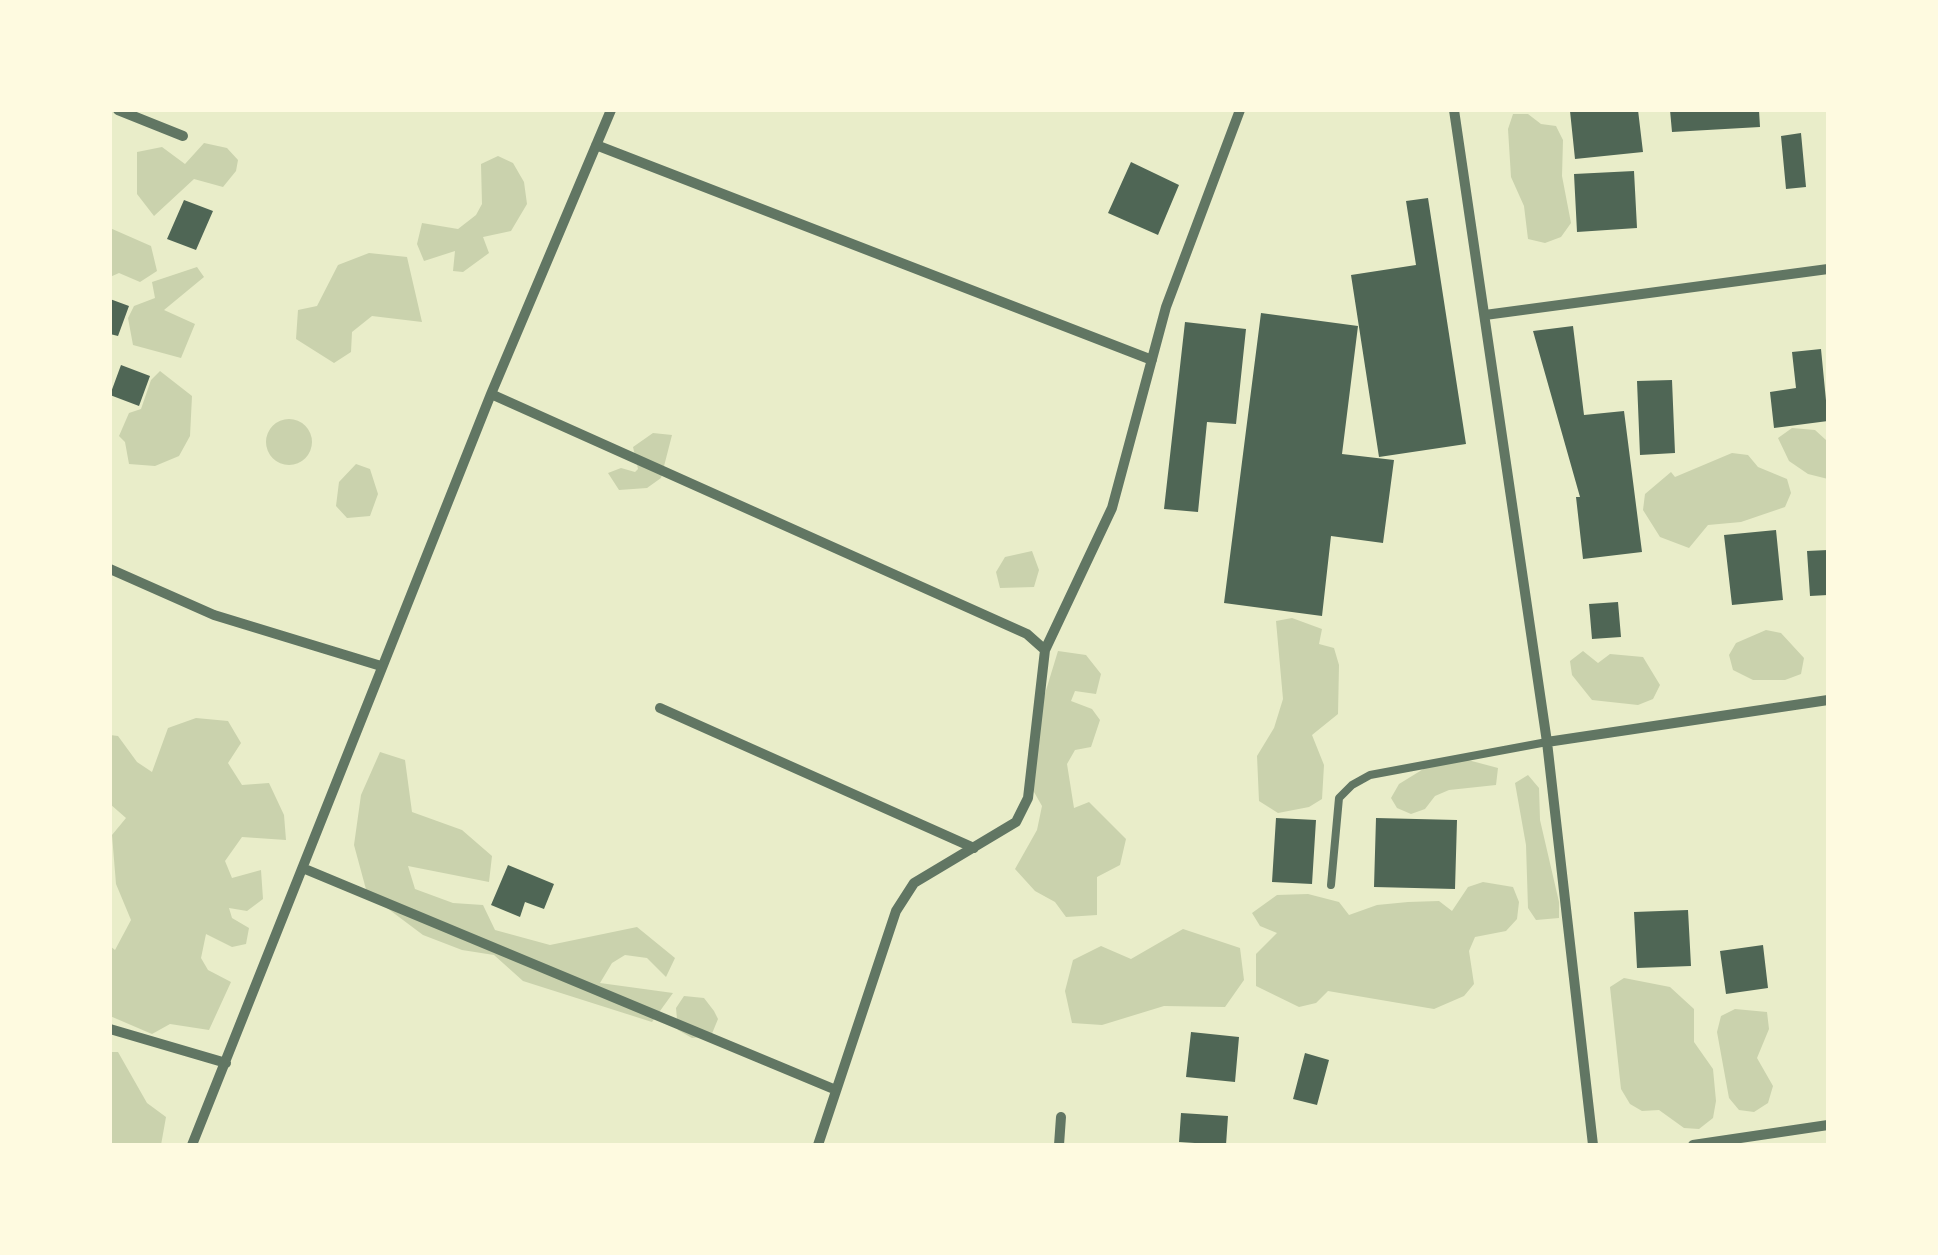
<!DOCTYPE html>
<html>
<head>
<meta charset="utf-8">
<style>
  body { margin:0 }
  #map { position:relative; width:1938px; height:1255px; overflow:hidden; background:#e9edc9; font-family:Spectral,serif }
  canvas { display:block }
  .frame { position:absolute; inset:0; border:112px solid #fefae0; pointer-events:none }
</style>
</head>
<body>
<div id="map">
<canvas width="1938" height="1255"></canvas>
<div class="frame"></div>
</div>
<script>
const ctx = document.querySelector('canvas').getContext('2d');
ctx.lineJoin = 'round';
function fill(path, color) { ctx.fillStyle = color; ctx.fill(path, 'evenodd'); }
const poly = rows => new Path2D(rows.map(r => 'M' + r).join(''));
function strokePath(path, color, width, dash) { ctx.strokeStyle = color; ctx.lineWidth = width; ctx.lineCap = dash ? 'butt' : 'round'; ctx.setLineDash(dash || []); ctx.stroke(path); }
fill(poly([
  [1513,114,1528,114,1541,124,1556,126,1563,140,1562,176,1571,223,1561,237,1545,243,1528,239,1524,206,1511,177,1508,129],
  [204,143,227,148,238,160,236,171,223,187,194,179,154,216,137,194,137,152,162,147,185,164],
  [498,156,513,163,524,182,527,204,511,231,483,237,489,253,463,272,453,271,455,251,424,261,417,244,422,223,458,229,476,215,482,204,481,164],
  [110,228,151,246,157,271,140,282,119,273,110,277],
  [369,253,407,257,422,322,372,316,352,332,351,352,334,363,296,339,298,310,317,306,338,265],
  [197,267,204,277,164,310,195,324,181,358,133,345,128,318,134,306,155,298,152,282],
  [160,371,192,396,190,436,179,456,155,466,129,464,125,442,119,436,129,413,141,409,151,380],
  '266 442a23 23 0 1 1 46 0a23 23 0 1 1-46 0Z',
  [1792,428,1815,430,1826,440,1828,479,1808,474,1789,461,1778,438],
  [653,433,672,435,661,478,647,488,619,490,608,473,621,468,635,472,638,469,633,447],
  [1732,453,1748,455,1758,467,1787,479,1791,493,1785,507,1741,522,1708,525,1689,548,1660,537,1643,510,1645,494,1671,472,1675,477],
  [356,464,370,469,378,494,370,516,347,518,336,506,339,482],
  [1032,551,1039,570,1034,587,1000,588,996,572,1005,557],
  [1292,618,1322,629,1319,644,1334,648,1339,665,1338,714,1312,735,1324,765,1322,799,1309,807,1278,813,1259,801,1257,756,1274,728,1283,699,1276,621],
  [1766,630,1781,633,1804,658,1801,674,1785,680,1753,680,1733,670,1729,655,1736,643],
  [1058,651,1086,655,1101,674,1096,694,1075,691,1071,701,1092,709,1100,720,1091,747,1075,750,1067,764,1074,808,1089,802,1126,839,1120,865,1097,877,1097,915,1066,917,1055,902,1035,891,1015,869,1037,830,1042,806,1026,778,1029,746],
  [1583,651,1598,663,1610,654,1643,657,1660,685,1653,699,1638,705,1592,700,1572,675,1570,661],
  [196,718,228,721,241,743,228,763,242,785,269,783,284,815,286,840,242,837,225,861,232,878,261,870,263,899,247,911,229,908,232,918,249,928,246,944,232,947,206,934,201,958,208,970,231,982,209,1030,170,1024,152,1034,110,1016,110,946,115,950,131,920,116,884,112,835,126,818,110,804,110,735,118,736,137,762,152,772,168,728],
  [380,752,405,760,412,812,462,830,492,856,489,882,408,866,415,889,453,903,483,905,495,930,550,945,637,927,675,958,666,977,647,958,625,955,612,963,600,983,673,993,652,1022,523,981,494,955,462,950,423,935,367,893,354,845,361,795],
  [1438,760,1468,760,1498,768,1496,785,1449,790,1435,796,1425,809,1411,814,1397,808,1391,798,1399,784],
  [1528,775,1539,788,1540,820,1559,902,1559,918,1536,920,1528,908,1526,845,1515,783],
  [1483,882,1513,887,1519,902,1517,919,1506,931,1475,937,1469,951,1474,984,1464,996,1434,1009,1328,991,1316,1003,1299,1007,1256,986,1256,954,1277,933,1260,926,1252,913,1277,895,1308,894,1339,902,1349,915,1377,905,1408,902,1439,901,1452,911,1468,887],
  [1183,929,1240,948,1244,980,1225,1007,1164,1006,1102,1025,1072,1023,1065,991,1073,960,1101,946,1131,959],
  [1624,978,1670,987,1694,1009,1694,1042,1713,1069,1716,1101,1713,1118,1699,1129,1684,1128,1659,1110,1642,1111,1630,1104,1621,1089,1610,987],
  [684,996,704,998,714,1011,718,1019,711,1036,692,1038,678,1030,676,1008],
  [1735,1009,1767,1012,1769,1029,1757,1058,1773,1086,1768,1103,1754,1112,1739,1110,1729,1098,1717,1032,1721,1016],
  [110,1052,118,1052,147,1103,166,1117,161,1145,110,1145]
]), '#cad2ad');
fill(poly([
  [1638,110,1643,152,1575,159,1570,111],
  [1670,110,1759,110,1760,127,1672,132],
  [1801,133,1806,187,1786,189,1781,136],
  [1131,162,1179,185,1158,235,1108,213],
  [1634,171,1637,228,1577,232,1574,174],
  [1428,198,1466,444,1379,457,1351,275,1416,265,1406,201],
  [184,200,213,211,196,250,167,239],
  [110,299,129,306,118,336,110,334],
  [1261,313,1358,326,1342,454,1394,460,1383,543,1331,536,1322,616,1224,603],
  [1185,322,1246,329,1236,424,1207,422,1198,512,1164,509],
  [1573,326,1584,415,1624,411,1642,552,1583,559,1576,497,1580,497,1533,331],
  [1821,349,1828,421,1774,428,1770,392,1796,388,1792,352],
  [121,365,150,376,139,406,110,395],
  [1672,380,1675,453,1640,455,1637,381],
  [1776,530,1783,600,1732,605,1724,535],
  [1828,550,1828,595,1810,596,1807,551],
  [1618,602,1621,637,1592,639,1589,604],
  [1276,818,1316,820,1312,884,1272,882],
  [1376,818,1457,820,1455,889,1374,887],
  [508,865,554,884,544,909,525,902,520,917,491,905],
  [1688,910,1691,966,1637,968,1634,912],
  [1763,945,1768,988,1726,994,1720,951],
  [1191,1032,1239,1037,1235,1082,1186,1077],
  [1305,1053,1329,1060,1317,1105,1293,1099],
  [1181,1113,1228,1116,1226,1145,1179,1142]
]), '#4f6655');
strokePath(poly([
  [1331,885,1339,798,1352,785,1370,775,1547,742]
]), '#617663', 8);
strokePath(poly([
  [118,110,183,136],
  [1454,110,1547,742,1593,1145],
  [596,145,1152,360],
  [1485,315,1828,269],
  [491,394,1027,634,1045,650],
  [110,569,214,615,381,666],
  [660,708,974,848],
  [1547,742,1828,700],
  [305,869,836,1090],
  [110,1029,226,1063],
  [192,1145,491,394,611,110],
  [818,1145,896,911,914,883,1016,822,1028,798,1045,650,1112,508,1166,307,1240,110],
  [1059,1145,1061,1117],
  [1693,1145,1828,1125]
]), '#617663', 10);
</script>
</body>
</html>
